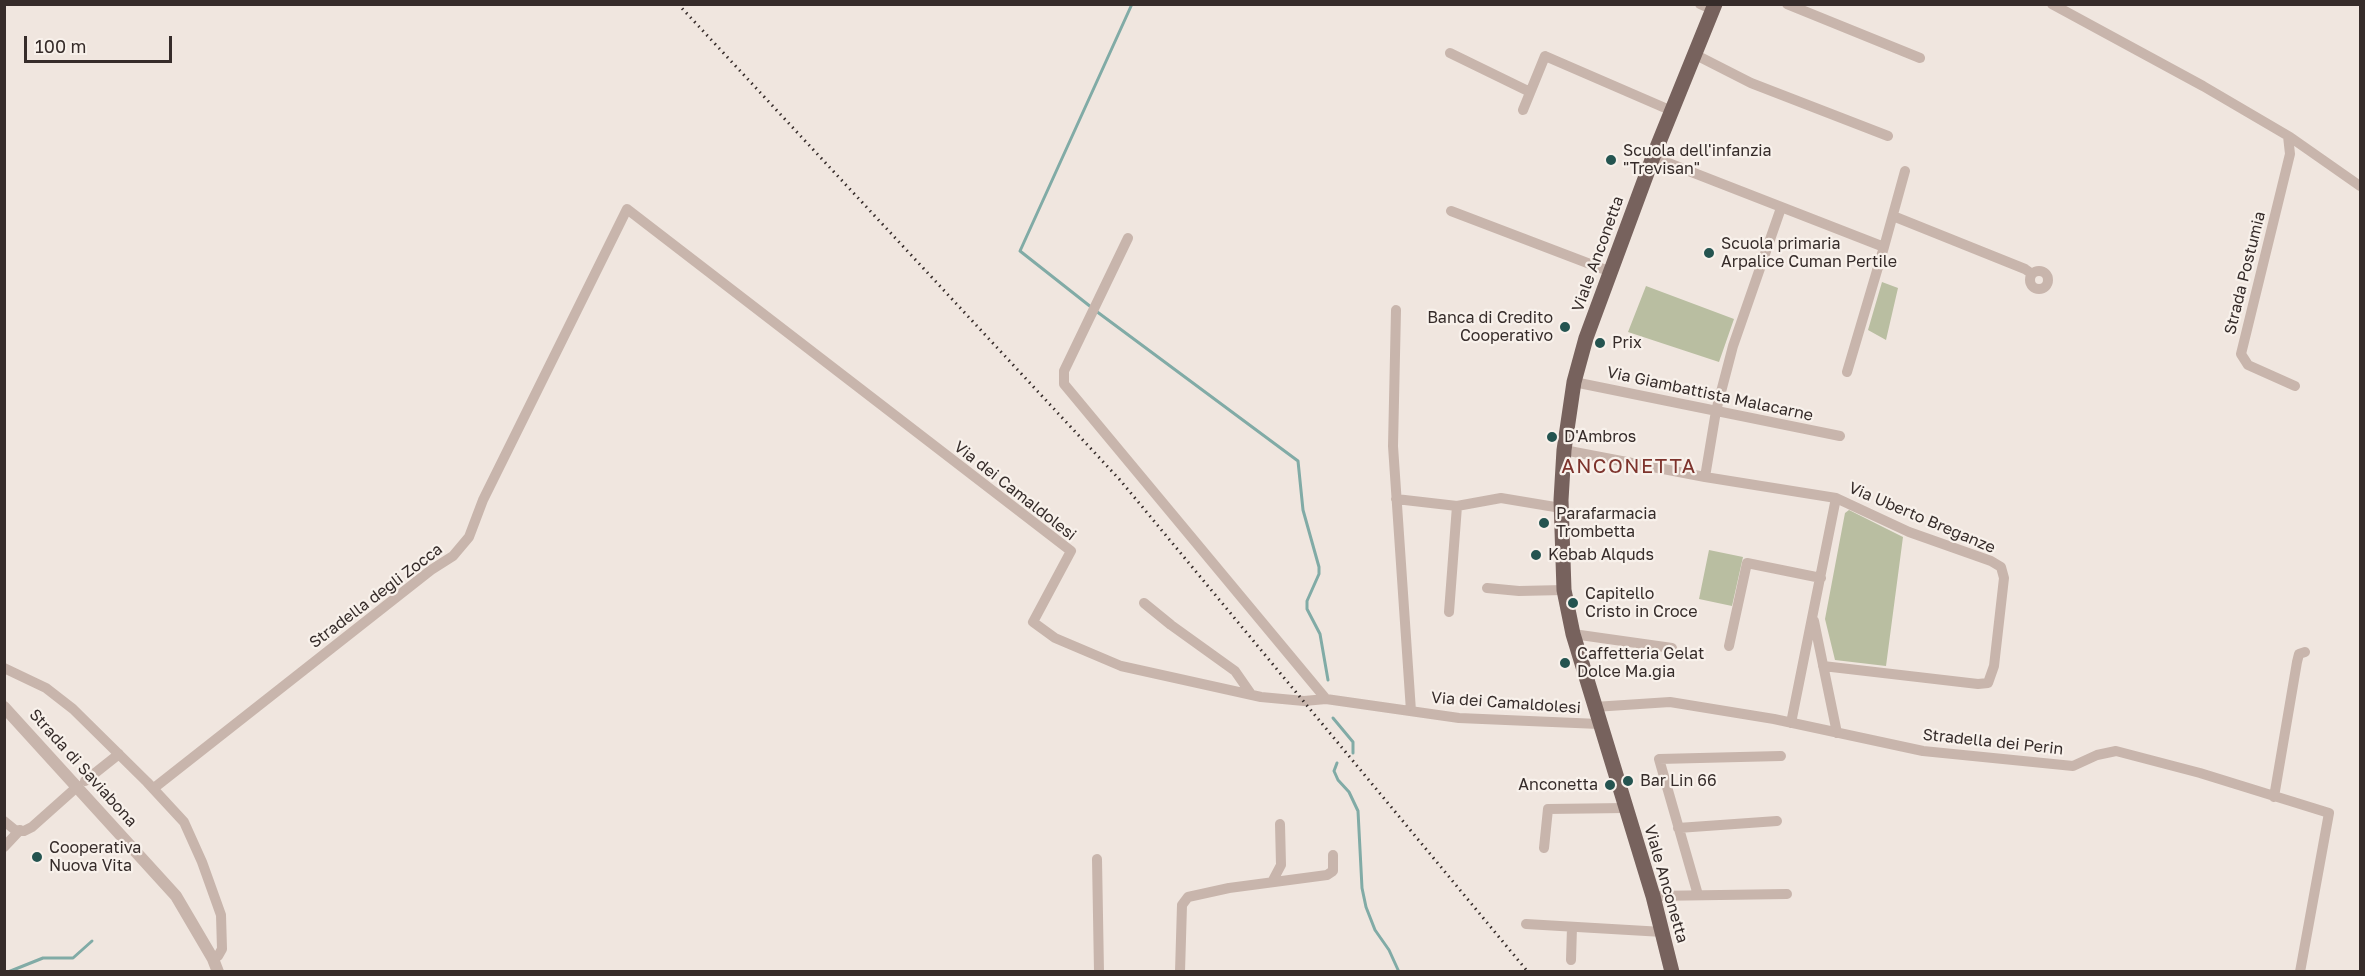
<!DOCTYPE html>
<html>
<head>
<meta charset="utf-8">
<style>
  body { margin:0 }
  #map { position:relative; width:2365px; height:976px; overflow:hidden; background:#f0e6df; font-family:"Golos Text",sans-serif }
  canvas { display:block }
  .frame { position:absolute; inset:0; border:6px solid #362c2a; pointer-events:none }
  .scale { position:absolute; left:24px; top:36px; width:148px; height:27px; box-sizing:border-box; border:3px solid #362c2a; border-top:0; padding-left:8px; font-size:18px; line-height:21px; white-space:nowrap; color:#362c2a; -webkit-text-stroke:4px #f8f1eb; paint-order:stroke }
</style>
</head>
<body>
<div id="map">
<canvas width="2365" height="976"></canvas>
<div class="frame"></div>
<div class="scale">100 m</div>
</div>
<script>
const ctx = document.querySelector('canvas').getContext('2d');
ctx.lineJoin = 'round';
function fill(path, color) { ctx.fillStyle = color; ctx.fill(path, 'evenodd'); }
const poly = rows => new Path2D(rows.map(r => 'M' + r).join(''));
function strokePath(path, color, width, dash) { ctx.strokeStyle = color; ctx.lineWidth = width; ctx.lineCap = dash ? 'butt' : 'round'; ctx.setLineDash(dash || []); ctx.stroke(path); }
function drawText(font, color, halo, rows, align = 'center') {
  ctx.font = font + ' "Golos Text",sans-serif'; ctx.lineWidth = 4.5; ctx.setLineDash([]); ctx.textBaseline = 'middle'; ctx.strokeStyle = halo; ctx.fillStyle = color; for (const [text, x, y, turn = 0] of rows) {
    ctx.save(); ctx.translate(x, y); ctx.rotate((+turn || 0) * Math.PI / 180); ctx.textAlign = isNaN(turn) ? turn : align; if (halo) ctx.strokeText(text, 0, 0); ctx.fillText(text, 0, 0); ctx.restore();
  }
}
fill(poly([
  [1882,282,1898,288,1886,340,1868,330],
  [1646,286,1734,319,1719,362,1628,332],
  [1849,510,1903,537,1886,666,1835,660,1825,619,1845,513],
  [1709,550,1743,557,1732,606,1699,599]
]), '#b9bea1');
strokePath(poly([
  [1091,307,1020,251,1132,4],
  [1096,311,1298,461,1303,510,1319,567,1319,574,1307,601,1307,609,1320,634,1328,680],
  [1333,718,1353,742,1353,753],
  [1337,763,1334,771,1338,780,1349,792,1358,811,1362,888,1366,907,1375,930,1389,950,1399,972],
  [8,972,43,958,73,958,92,941]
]), '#81aba6', 3);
strokePath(poly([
  [1700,4,1713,10],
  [1787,4,1920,58],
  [2052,4,2203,86,2290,137,2360,186],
  [1450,53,1530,92],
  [1696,55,1751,83,1888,136],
  [1523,110,1545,56,1672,111],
  [2288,136,2290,154,2241,354,2248,365,2295,386],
  [1653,157,1884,247,1847,372],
  [1451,211,1611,272],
  [1893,216,2025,269,2032,274],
  [1128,238,1064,371,1064,384,1326,699],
  [1884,247,1905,171],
  '2030 280a9 9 0 1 1 18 0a9 9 0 1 1-18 0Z',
  [1396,310,1393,446,1411,711],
  [1574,382,1840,436],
  [1564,450,1705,477,1836,498,1909,532,1991,561,2001,567,2004,578,1994,666,1988,683,1978,684,1823,666],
  [1705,477,1716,411,1733,346,1781,208],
  [1396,499,1457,506],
  [1487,588,1519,591,1564,590],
  [1144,603,1171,625,1235,671,1251,694],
  [1449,612,1457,506,1501,498,1561,508],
  [1814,621,1837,733],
  [1573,634,1672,648],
  [1729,646,1747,563,1821,578],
  [4,668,46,688,73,709,147,782,184,822,202,862,221,915,222,949,218,956,213,959],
  [1594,707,1670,702,1774,719,1923,751,2073,766,2097,755,2116,751,2200,773,2329,813,2300,972],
  [1791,723,1836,498],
  [85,781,119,754],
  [154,788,431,570,453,556,469,537,483,500,627,209,1071,551,1033,622,1055,638,1121,666,1261,697,1304,701,1326,699,1459,718,1599,724],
  [2274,797,2297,662,2299,654,2305,652],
  [4,821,15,830,24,831,32,827,78,786],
  [1678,828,1777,821],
  [4,847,20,830],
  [1544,848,1548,809,1625,808],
  [1097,859,1099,972],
  [1272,882,1281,865,1280,824],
  [1698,895,1659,759,1781,756],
  [1653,896,1787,894],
  [1526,924,1663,932],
  [1571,960,1572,927],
  [1180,972,1182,905,1188,897,1229,888,1327,875,1333,871,1333,855]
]), '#c8b5ac', 10);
strokePath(poly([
  [4,707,176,896,213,959,218,972]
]), '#c8b5ac', 12);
strokePath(poly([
  [1672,972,1653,896,1573,634,1564,590,1561,500,1564,450,1574,382,1586,338,1653,157,1715,4]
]), '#77625d', 15);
strokePath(poly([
  [678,4,1120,480,1528,972]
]), '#362c2a', 3, [1.5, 4.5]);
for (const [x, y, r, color] of [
  [1611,160,6,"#245450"],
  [1709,253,6,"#245450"],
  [1565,327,6,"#245450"],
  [1600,343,6,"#245450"],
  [1552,437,6,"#245450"],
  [1544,523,6,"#245450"],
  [1536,555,6,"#245450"],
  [1573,603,6,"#245450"],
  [1565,663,6,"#245450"],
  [1628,781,6,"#245450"],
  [1610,785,6,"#245450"],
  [37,857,6,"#245450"]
]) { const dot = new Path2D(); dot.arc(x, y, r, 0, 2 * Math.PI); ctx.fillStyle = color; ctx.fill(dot); strokePath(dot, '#f8f1eb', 2); }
drawText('16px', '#362c2a', '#f8f1eb', [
  ["Scuola dell'infanzia",1623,151],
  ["\"Trevisan\"",1623,169],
  ["Scuola primaria",1721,244],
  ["Arpalice Cuman Pertile",1721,262],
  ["Banca di Credito",1553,318,"right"],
  ["Cooperativo",1553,336,"right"],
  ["Prix",1612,343],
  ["D'Ambros",1564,437],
  ["Parafarmacia",1556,514],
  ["Trombetta",1556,532],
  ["Kebab Alquds",1548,555],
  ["Capitello",1585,594],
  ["Cristo in Croce",1585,612],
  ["Caffetteria Gelat",1577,654],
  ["Dolce Ma.gia",1577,672],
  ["Bar Lin 66",1640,781],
  ["Anconetta",1598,785,"right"],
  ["Cooperativa",49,848],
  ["Nuova Vita",49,866]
], 'left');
drawText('16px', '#362c2a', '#f8f1eb', [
  ["Viale Anconetta",1598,254,-70],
  ["Strada Postumia",2245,273,-76],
  ["Via Giambattista Malacarne",1710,394,12],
  ["Via dei Camaldolesi",1015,491,38],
  ["Via Uberto Breganze",1922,518,23],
  ["Stradella degli Zocca",376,596,-37],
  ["Via dei Camaldolesi",1506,703,4],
  ["Stradella dei Perin",1993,742,6],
  ["Strada di Saviabona",83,768,48],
  ["Viale Anconetta",1666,884,74]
]);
ctx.letterSpacing = '1.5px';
drawText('20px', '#7d332c', '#f8f1eb', [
  ["ANCONETTA",1629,467]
]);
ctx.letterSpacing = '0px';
</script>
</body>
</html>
